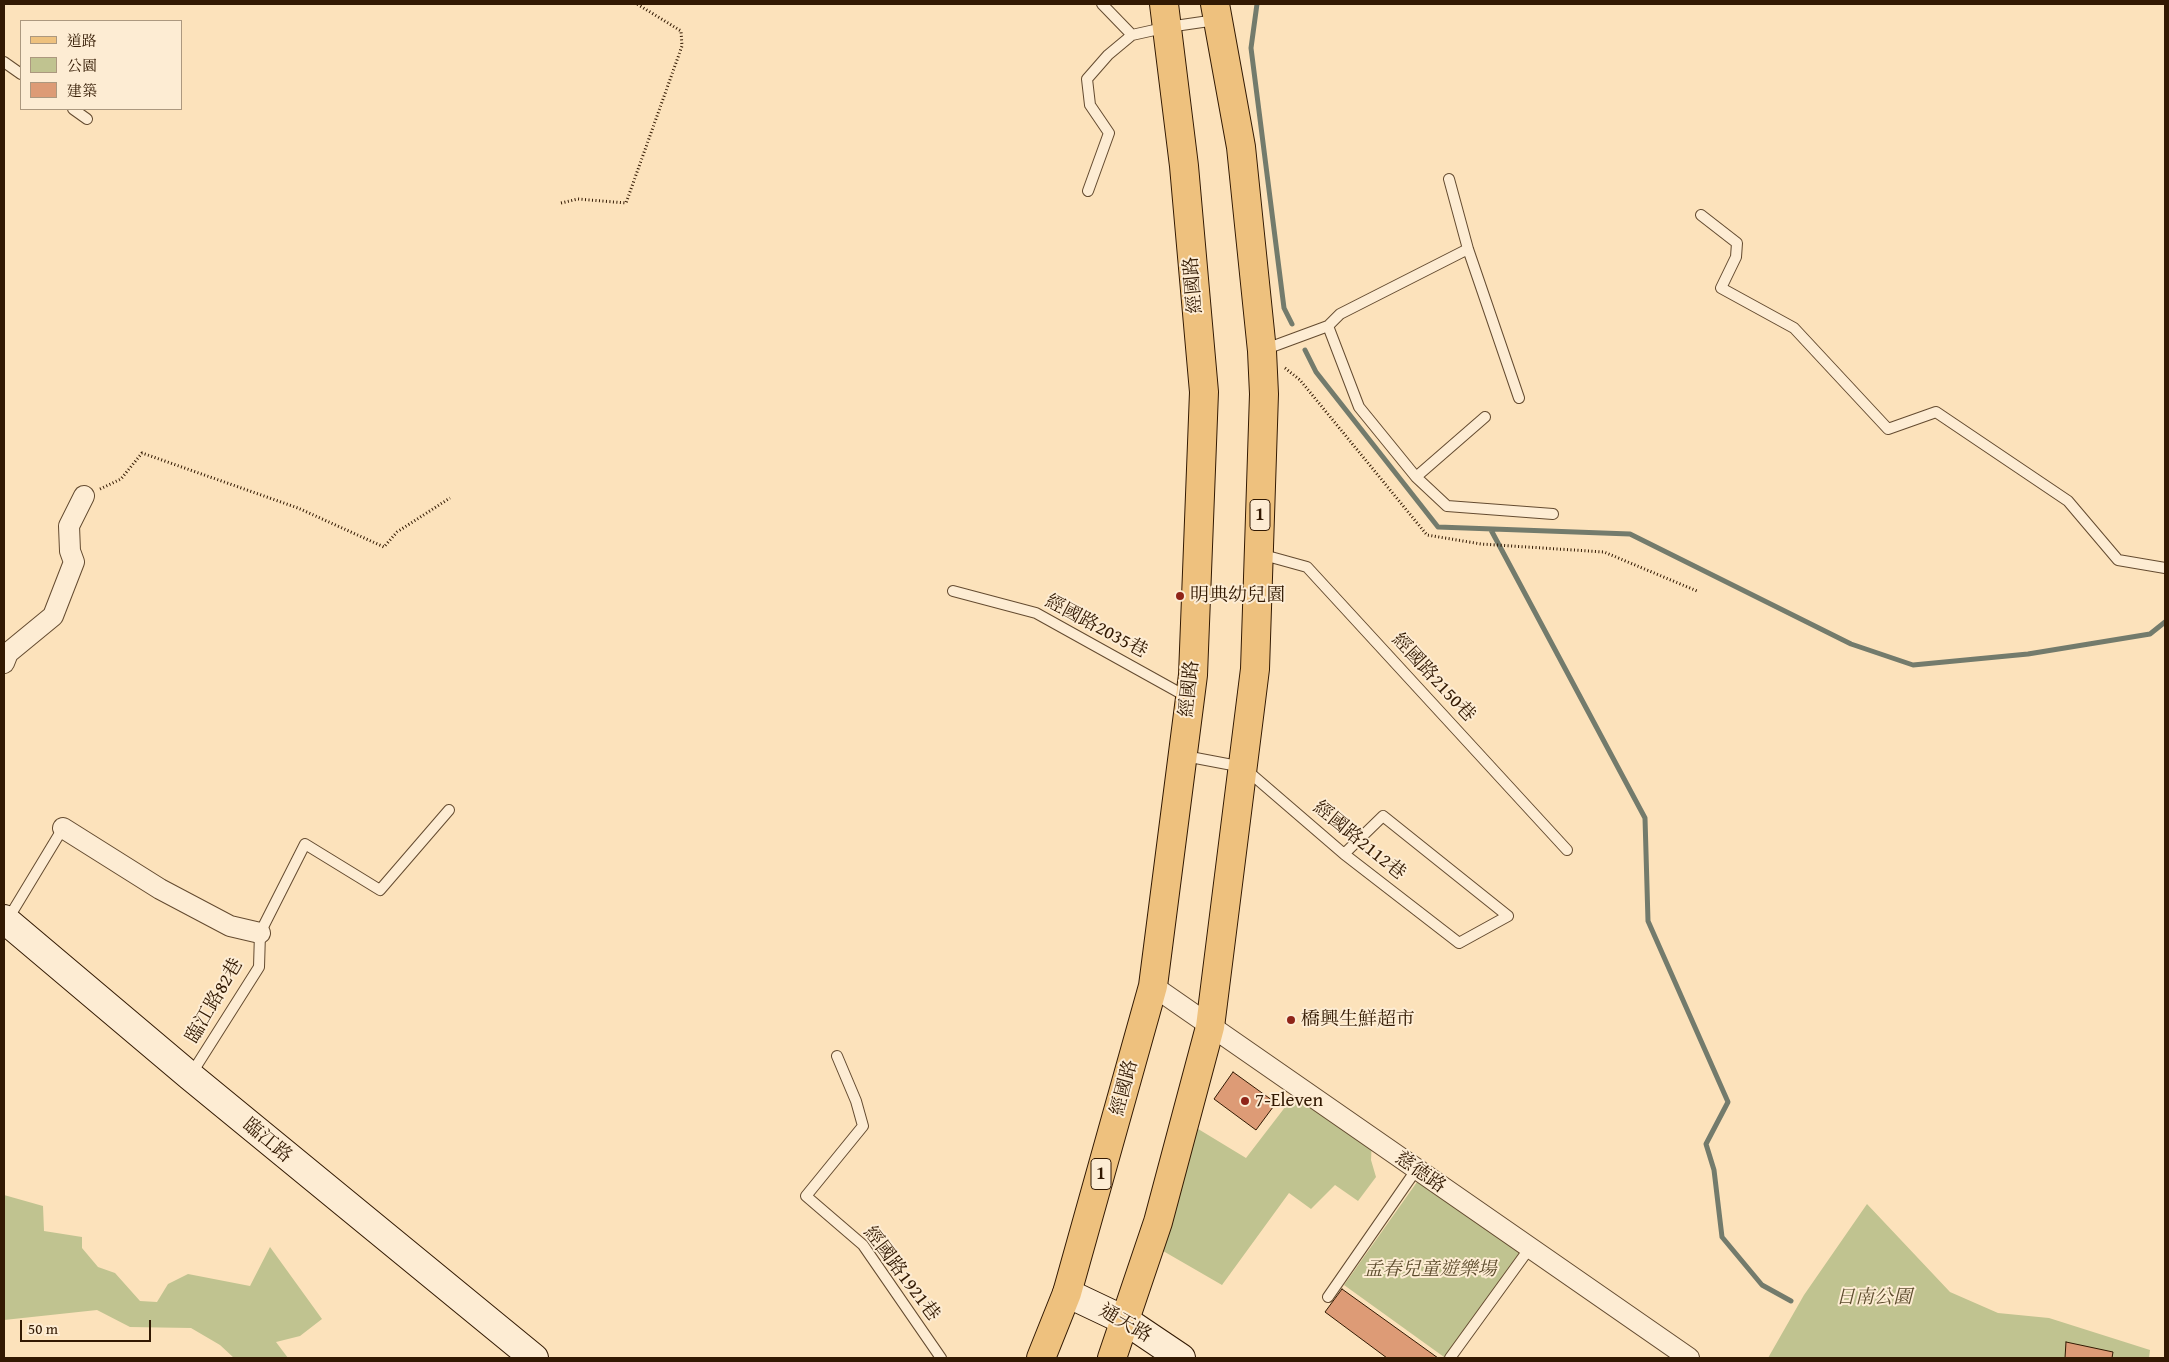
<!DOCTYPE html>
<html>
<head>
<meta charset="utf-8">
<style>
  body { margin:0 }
  #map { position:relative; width:2169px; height:1362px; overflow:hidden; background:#fce2bb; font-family:"Gentium Book Plus","Noto Serif TC",serif }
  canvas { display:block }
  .frame { position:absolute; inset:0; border:5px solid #321902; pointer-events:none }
  .legend { position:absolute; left:20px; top:20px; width:162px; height:90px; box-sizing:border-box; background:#fdecd3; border:1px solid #ac987f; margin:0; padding:6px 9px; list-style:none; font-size:15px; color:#321902 }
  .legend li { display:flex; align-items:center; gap:10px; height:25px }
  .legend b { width:25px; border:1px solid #ac987f }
  .scale { position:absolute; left:20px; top:1320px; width:131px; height:22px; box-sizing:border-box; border:2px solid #321902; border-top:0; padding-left:6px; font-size:15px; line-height:18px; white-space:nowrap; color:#321902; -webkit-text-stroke:4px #fdecd3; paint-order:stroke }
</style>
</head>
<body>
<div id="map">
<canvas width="2169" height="1362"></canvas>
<div class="frame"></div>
<ul class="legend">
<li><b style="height:6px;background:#eec17e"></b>道路</li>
<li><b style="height:14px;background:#c0c390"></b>公園</li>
<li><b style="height:14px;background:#dd9b76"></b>建築</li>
</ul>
<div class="scale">50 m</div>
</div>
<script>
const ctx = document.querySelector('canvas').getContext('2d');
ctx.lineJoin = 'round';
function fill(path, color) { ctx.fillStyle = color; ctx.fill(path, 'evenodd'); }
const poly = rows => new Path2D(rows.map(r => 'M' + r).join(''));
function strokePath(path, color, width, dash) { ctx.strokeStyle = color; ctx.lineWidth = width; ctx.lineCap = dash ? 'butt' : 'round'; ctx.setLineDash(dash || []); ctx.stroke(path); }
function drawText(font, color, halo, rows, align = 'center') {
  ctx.font = font + ' "Gentium Book Plus","Noto Serif TC",serif'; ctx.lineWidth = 4; ctx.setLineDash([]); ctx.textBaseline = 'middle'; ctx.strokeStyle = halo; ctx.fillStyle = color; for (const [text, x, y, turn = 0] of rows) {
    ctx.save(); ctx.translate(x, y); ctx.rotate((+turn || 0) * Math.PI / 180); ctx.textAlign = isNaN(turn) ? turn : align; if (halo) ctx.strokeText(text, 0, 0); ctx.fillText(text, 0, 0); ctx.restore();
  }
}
fill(poly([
  [1299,1089,1372,1139,1371,1160,1376,1177,1358,1201,1335,1185,1311,1209,1289,1193,1222,1285,1151,1244,1185,1121,1246,1158],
  [1417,1182,1520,1252,1444,1357,1344,1285],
  [4,1195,43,1206,44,1231,82,1237,82,1248,98,1267,115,1273,140,1301,157,1302,168,1284,188,1274,250,1286,270,1247,322,1319,300,1336,276,1342,288,1358,234,1358,220,1345,191,1328,130,1327,97,1310,4,1320],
  [1867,1204,1950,1292,1998,1313,2049,1318,2150,1350,2149,1358,1768,1358,1804,1295]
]), '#c0c390');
strokePath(poly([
  [1257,4,1251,48,1284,308,1292,324],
  [1305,350,1316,372,1438,527,1630,534,1851,644,1913,665,2028,654,2150,634,2165,622],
  [1491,530,1645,818,1648,921,1728,1102,1706,1144,1714,1170,1722,1237,1762,1285,1791,1301]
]), '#737b6c', 5);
const building = poly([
  [1233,1072,1276,1103,1256,1130,1214,1099,1233,1072],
  [1342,1289,1438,1358,1387,1358,1325,1312,1342,1289],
  [2066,1342,2113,1352,2112,1358,2065,1358,2066,1342]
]);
fill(building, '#dd9b76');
strokePath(building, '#321902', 1);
const lane = poly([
  [1102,4,1132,35,1168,27,1216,20],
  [4,62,21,74],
  [73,109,87,119],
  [1449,179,1468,249,1519,398],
  [1088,191,1109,133,1090,105,1087,79,1108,55,1132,35],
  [1701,215,1737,243,1736,257,1721,288,1794,328,1888,429,1936,412,2068,501,2118,560,2165,568],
  [1328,326,1359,407,1416,477,1447,506,1553,514],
  [1263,350,1328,326,1340,314,1468,249],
  [1416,477,1485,417],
  [1260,554,1307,567,1567,850],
  [953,591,1036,613,1189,698],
  [1185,756,1243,767,1344,854,1459,943,1508,916,1383,816,1344,854],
  [8,919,63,828],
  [837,1056,856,1101,863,1126,806,1196,863,1245,941,1358],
  [190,1076,259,967,260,933,305,844,380,890,449,810],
  [1328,1297,1416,1170],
  [1450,1358,1529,1249]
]);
const street = poly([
  [4,663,8,653,53,616,74,562,70,551,69,526,84,496],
  [63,828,160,889,230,926,260,933],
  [1153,986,1689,1358]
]);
const secondary = poly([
  [4,919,190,1076,534,1358],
  [1067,1293,1126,1321,1181,1358]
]);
const primary = poly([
  [1041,1358,1067,1293,1153,986,1193,675,1204,392,1184,166,1164,4],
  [1112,1358,1158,1222,1210,1027,1255,669,1264,394,1262,351,1241,147,1215,4]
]);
strokePath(lane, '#644b30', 12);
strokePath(street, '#644b30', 22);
strokePath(secondary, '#321902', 30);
strokePath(primary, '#321902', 30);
strokePath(poly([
  [561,203,578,199,626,203,682,46,681,31,637,4],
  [1285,368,1300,380,1427,535,1481,544,1604,552,1697,591],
  [100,489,121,479,142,453,298,508,384,547,397,532,450,498]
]), '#321902', 3, [1, 2.5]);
strokePath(lane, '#fdecd3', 10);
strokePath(street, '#fdecd3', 20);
strokePath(secondary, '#fdecd3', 28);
strokePath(primary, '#eec17e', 28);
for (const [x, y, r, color] of [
  [1180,596,5,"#8f2418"],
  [1291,1020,5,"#8f2418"],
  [1245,1101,5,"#8f2418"]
]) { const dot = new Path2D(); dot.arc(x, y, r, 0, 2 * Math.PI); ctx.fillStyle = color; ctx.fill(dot); strokePath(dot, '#fdecd3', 2); }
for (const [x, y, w] of [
  [1260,515,20],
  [1101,1174,20]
]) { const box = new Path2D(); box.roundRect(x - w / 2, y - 15.5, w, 31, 4); ctx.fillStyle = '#fdecd3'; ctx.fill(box); strokePath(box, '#321902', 1); }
drawText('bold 18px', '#321902', null, [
  ["1",1260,515],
  ["1",1101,1174]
]);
drawText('19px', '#321902', '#fdecd3', [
  ["經國路",1194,285,-95],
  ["經國路2035巷",1096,627,28],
  ["經國路2150巷",1433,678,47],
  ["經國路",1190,689,-84],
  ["經國路2112巷",1359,841,39],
  ["臨江路82巷",215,1001,-60],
  ["經國路",1125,1088,-75],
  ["臨江路",267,1141,40],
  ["慈德路",1420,1173,35],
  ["經國路1921巷",901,1274,53],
  ["通天路",1125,1324,30]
]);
drawText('19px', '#321902', '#fdecd3', [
  ["明典幼兒園",1190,596],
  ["橋興生鮮超市",1301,1020],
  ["7-Eleven",1255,1101]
], 'left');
drawText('italic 19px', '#5d4c2d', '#fdecd3', [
  ["孟春兒童遊樂場",1430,1270],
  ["日南公園",1874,1298]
]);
</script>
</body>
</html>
